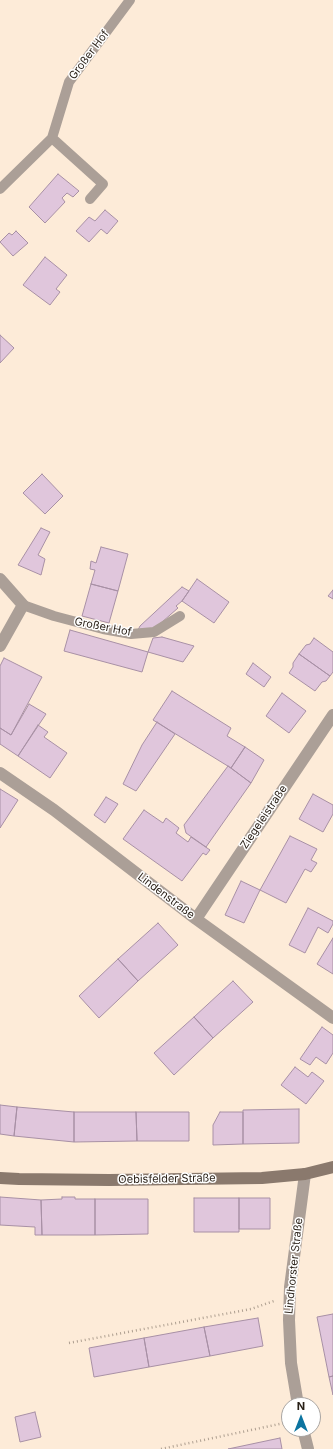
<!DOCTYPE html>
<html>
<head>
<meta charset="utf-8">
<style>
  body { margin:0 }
  #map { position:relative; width:333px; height:1449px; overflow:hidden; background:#fdebd8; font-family:Inter,sans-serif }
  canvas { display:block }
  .north { position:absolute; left:281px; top:1397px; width:40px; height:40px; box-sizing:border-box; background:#fff; border:1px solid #a9a5a2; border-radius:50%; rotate:0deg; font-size:11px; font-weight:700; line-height:16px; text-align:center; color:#281f16 }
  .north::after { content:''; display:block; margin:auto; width:14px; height:18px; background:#0c74a0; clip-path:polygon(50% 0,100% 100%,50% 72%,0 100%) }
</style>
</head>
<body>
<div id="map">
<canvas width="333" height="1449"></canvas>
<div class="north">N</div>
</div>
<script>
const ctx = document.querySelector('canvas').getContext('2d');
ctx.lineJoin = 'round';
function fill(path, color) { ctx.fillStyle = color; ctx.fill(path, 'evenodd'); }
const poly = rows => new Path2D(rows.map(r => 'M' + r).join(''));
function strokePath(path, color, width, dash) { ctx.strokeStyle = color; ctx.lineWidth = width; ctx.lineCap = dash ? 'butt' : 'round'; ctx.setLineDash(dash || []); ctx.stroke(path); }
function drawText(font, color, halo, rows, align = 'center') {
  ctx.font = font + ' Inter,sans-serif'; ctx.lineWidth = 3; ctx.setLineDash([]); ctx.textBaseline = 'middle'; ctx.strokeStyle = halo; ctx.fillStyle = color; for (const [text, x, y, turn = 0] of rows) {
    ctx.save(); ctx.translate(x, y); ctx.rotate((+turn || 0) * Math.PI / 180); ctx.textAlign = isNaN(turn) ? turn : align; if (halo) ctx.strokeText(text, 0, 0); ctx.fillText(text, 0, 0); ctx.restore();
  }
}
const building = poly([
  [58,174,79,191,73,197,67,193,62,198,65,202,45,223,29,207,58,174],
  [105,210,118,221,107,234,101,229,89,242,76,231,89,217,95,221,105,210],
  [16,231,28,243,13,256,0,242,9,233,12,235,16,231],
  [45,257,67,275,56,289,60,292,50,305,23,285,45,257],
  [0,335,14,348,0,363,0,335],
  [42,474,63,496,45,514,23,493,42,474],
  [41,528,50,532,38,555,45,559,41,575,18,565,41,528],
  [101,547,128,554,118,591,91,584,95,570,90,569,91,561,96,563,101,547],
  [197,579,229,602,214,623,182,601,197,579],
  [91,584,118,591,109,623,82,616,91,584],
  [182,587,189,591,182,601,176,606,178,608,154,629,138,630,140,626,182,587],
  [333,590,333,599,328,596,333,590],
  [70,630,148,652,142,672,64,651,70,630],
  [162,637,194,646,183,662,148,652,153,638,162,637],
  [314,638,333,652,333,672,330,676,299,654,306,645,310,644,314,638],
  [299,654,330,676,326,681,322,682,315,691,289,673,293,667,293,663,299,654],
  [4,658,42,677,11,735,0,728,0,666,4,658],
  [253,663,271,677,264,687,246,674,253,663],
  [172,691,231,728,227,736,245,747,231,768,153,720,172,691],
  [282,693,306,711,289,733,266,716,282,693],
  [29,704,46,714,18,756,0,744,0,728,11,735,29,704],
  [157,722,175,734,136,791,123,784,142,745,157,722],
  [38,725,48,732,44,737,67,753,50,778,18,756,38,725],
  [245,747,264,760,251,783,231,768,245,747],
  [228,766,251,783,206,847,186,833,184,825,228,766],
  [0,789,18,800,0,828,0,789],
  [313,794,333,805,333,814,323,832,299,819,313,794],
  [106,797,118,804,105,823,94,815,106,797],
  [144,810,163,823,166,818,179,828,176,833,188,842,191,837,210,850,206,855,203,853,182,881,123,839,144,810],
  [290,836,317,849,311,860,317,863,311,872,305,869,286,903,260,890,290,836],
  [241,881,260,890,244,923,225,915,241,881],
  [308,908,333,921,333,924,328,933,318,927,305,953,289,945,308,908],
  [158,923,178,945,138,981,118,959,158,923],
  [333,938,333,974,317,964,333,938],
  [118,959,138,981,99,1018,79,996,118,959],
  [233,981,253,1002,213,1038,194,1017,233,981],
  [194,1017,213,1038,174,1075,154,1053,194,1017],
  [322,1027,333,1035,333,1053,326,1064,316,1057,310,1065,300,1059,322,1027],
  [295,1067,308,1077,312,1072,324,1081,306,1104,281,1085,295,1067],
  [0,1105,17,1107,14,1136,0,1134,0,1105],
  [17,1107,74,1112,74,1142,14,1136,17,1107],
  [299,1109,299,1143,243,1144,243,1110,299,1109],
  [74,1112,136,1112,137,1141,74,1142,74,1112],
  [136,1112,189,1112,189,1141,137,1141,136,1112],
  [220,1112,243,1112,243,1144,213,1145,213,1125,220,1112],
  [0,1197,41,1200,42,1235,35,1235,35,1227,0,1225,0,1197],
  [62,1197,75,1197,75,1199,95,1199,95,1235,42,1235,41,1200,62,1199,62,1197],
  [194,1198,239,1198,239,1232,194,1232,194,1198],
  [239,1198,270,1198,270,1229,239,1229,239,1198],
  [95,1199,148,1199,148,1234,95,1235,95,1199],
  [333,1314,333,1376,329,1377,317,1317,333,1314],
  [258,1318,263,1346,210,1356,204,1327,258,1318],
  [204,1327,210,1356,149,1367,144,1338,204,1327],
  [144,1338,149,1367,94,1377,89,1348,144,1338],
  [333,1376,333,1395,329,1377,333,1376],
  [35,1412,41,1437,20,1442,15,1417,35,1412],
  [280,1438,282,1449,228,1449,280,1438]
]);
fill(building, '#e0c6dc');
strokePath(building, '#a890a5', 1);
strokePath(poly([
  [69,1343,251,1309,274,1301],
  [161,1449,289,1422]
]), '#ae9f90', 2.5, [1, 3]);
strokePath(poly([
  [52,138,103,184,90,199],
  [0,189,52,138,69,82,130,0],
  [23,605,54,616,103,629,131,634,154,632,180,616]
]), '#ab9f97', 10);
strokePath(poly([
  [0,579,23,605,0,646],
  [0,773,54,810,196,919,333,1018],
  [196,919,333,715],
  [298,1405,291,1363,289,1320,290,1287,305,1174],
  [303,1429,308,1449]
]), '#ab9f97', 12);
strokePath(poly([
  [0,1178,19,1179,109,1180,262,1178,305,1174,333,1167]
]), '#8a796d', 12);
drawText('11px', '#281f16', '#fff', [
  ["Großer Hof",89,55,-53],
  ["Großer Hof",103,627,11],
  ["Ziegeleistraße",264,817,-56],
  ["Lindenstraße",166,896,37],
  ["Oebisfelder Straße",167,1179,-1],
  ["Lindhorster Straße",294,1266,-84]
]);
</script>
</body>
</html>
